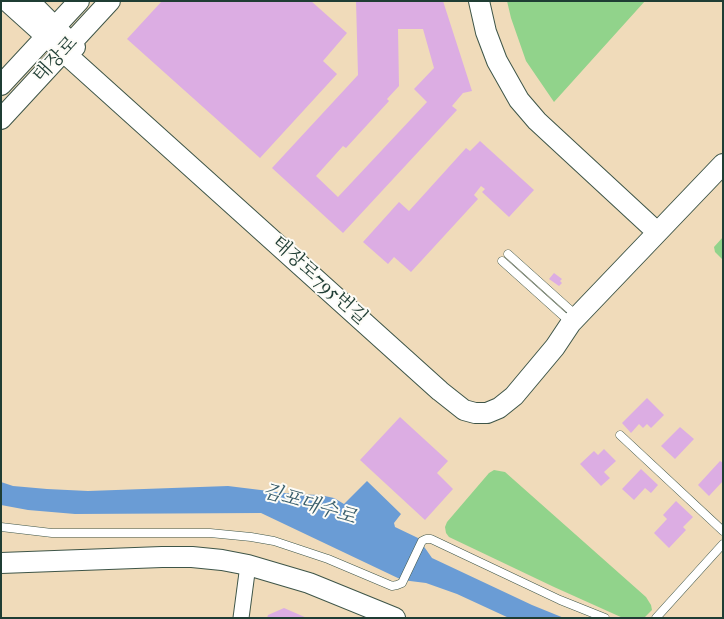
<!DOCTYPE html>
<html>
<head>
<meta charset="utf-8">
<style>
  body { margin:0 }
  #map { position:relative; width:724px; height:619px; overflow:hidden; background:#f0dbba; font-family:"IM FELL Great Primer",serif }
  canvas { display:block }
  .frame { position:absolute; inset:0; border:2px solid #1f3d34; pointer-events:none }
</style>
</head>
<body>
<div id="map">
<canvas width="724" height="619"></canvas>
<div class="frame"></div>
</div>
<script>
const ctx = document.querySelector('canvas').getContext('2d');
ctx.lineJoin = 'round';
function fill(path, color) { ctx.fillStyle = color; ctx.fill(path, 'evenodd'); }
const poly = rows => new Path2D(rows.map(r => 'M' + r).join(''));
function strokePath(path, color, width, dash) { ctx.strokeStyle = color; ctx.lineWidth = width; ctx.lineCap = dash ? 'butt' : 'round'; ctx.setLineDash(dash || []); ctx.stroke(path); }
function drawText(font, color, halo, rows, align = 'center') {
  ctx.font = font + ' "IM FELL Great Primer","Noto Serif KR",serif'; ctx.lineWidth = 4; ctx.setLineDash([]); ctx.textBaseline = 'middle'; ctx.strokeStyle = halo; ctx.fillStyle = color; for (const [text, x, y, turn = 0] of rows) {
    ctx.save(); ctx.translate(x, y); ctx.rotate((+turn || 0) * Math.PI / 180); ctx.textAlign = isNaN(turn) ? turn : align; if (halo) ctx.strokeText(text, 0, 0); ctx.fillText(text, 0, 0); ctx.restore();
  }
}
fill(poly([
  [507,1,645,1,554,102,526,61,511,18],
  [723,237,723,260,715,252,714,247],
  [494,470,505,472,646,597,651,605,652,610,644,618,623,618,554,587,449,537,446,533,445,527,447,522,489,473]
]), '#91d38b');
fill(poly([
  [367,481,401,514,394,523,395,527,418,538,432,558,532,605,564,618,509,618,457,594,426,583,402,580,261,513,75,514,28,510,1,505,1,482,13,486,47,489,88,491,228,486,293,494,320,495,334,498,344,504]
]), '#6a9cd5');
fill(poly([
  [162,1,311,1,347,33,323,61,337,74,260,158,127,39],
  [356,1,443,1,472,91,463,93,452,106,457,110,343,233,272,168,358,75],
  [398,29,423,29,434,68,414,89,427,102,338,197,316,176,343,146,346,148,389,101,387,99,399,86],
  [480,141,534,190,509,217,482,192,485,189,481,186,474,195,478,199,411,272,394,257,388,264,363,242,399,202,409,211,466,148,470,151],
  [554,273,562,279,560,281,562,283,559,286,549,279],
  [647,398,664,415,651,428,647,424,643,428,639,424,631,433,622,423],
  [400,417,448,461,437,473,453,489,425,520,360,460],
  [680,427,694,439,675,459,661,446],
  [604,449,616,461,604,472,610,478,601,486,580,464,594,451,598,455],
  [720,461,723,463,723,481,709,496,698,485],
  [641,469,658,485,651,493,645,488,634,500,622,489],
  [676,501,693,517,683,527,686,530,669,548,654,533,667,519,663,515],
  [284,608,307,618,267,618,268,615]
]), '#dcade3');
const service = poly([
  [508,254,577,316],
  [502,261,571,323],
  [620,435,723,531],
  [1,527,52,533,210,533,251,537,274,541,328,559,392,586,397,585,402,583,422,541,426,539,431,539,560,600,605,618],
  [656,618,723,544]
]);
const minor = poly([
  [241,618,248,565]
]);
const tertiary = poly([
  [7,1,440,391,464,410,475,413,487,413,499,408,514,396,555,347,571,323,723,164],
  [29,1,75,47],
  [479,1,486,32,497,61,519,100,537,121,657,232],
  [1,85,79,1],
  [1,119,110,1],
  [1,563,162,557,192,557,222,560,248,565,309,583,395,618]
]);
strokePath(service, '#3e5548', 9);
strokePath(minor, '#3e5548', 17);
strokePath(tertiary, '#3e5548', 22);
strokePath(service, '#fff', 8);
strokePath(minor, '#fff', 15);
strokePath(tertiary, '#fff', 20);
drawText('19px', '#1f3d34', '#fdfcf7', [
  ["태장로",56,60,-47],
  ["태장로795번길",319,281,42]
]);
drawText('italic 20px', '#395e6c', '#fdfcf7', [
  ["김포대수로",309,505,17]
]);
</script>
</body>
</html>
